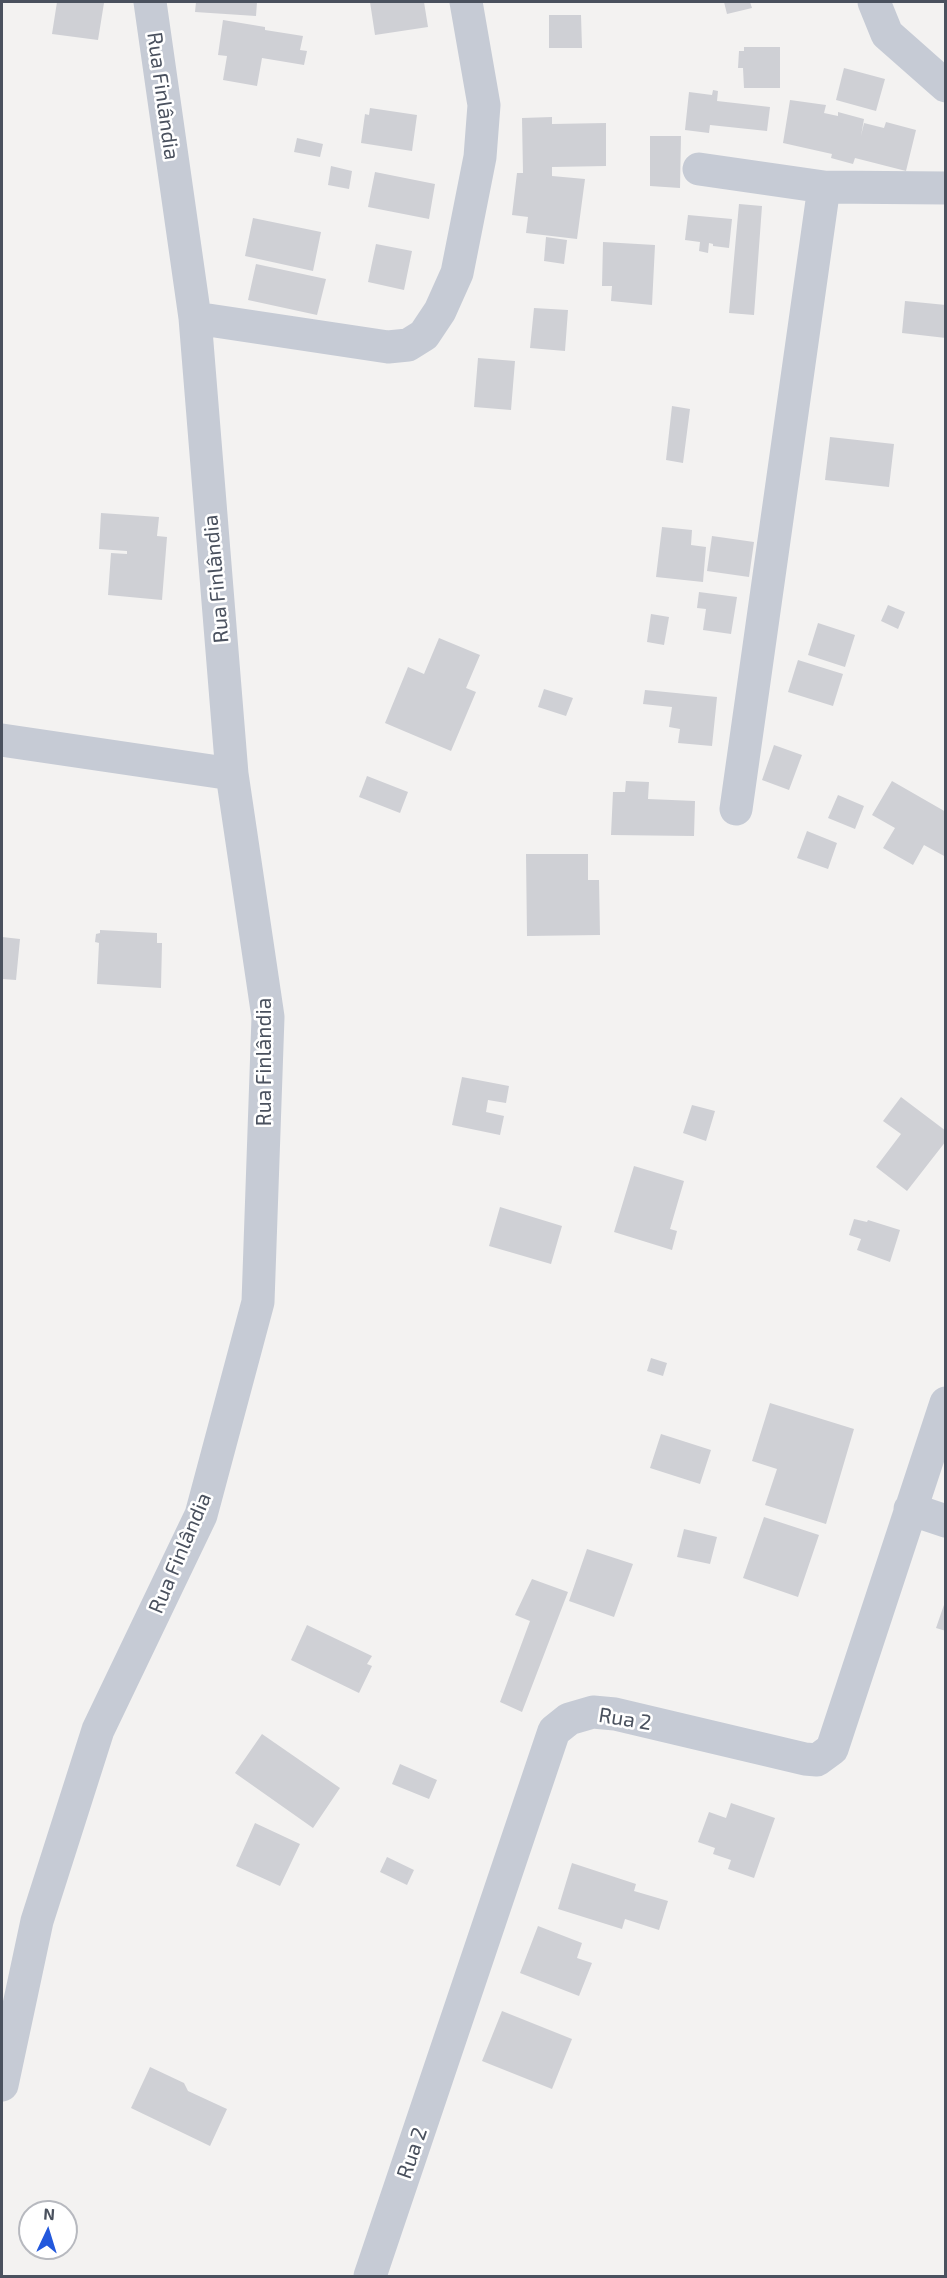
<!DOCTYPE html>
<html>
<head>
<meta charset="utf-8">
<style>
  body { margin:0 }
  #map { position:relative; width:947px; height:2278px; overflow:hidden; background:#f3f2f1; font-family:"Exo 2",sans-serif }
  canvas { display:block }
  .frame { position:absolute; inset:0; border:3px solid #4a515e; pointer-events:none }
  .north { position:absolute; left:18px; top:2200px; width:60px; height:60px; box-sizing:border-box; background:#fff; border:2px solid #b7b9bf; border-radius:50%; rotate:4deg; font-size:16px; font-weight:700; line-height:24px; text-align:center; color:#4a515e }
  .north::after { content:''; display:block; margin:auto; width:21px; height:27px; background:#2358dc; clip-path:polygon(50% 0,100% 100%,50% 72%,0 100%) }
</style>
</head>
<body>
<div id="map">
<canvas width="947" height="2278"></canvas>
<div class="frame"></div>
<div class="north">N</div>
</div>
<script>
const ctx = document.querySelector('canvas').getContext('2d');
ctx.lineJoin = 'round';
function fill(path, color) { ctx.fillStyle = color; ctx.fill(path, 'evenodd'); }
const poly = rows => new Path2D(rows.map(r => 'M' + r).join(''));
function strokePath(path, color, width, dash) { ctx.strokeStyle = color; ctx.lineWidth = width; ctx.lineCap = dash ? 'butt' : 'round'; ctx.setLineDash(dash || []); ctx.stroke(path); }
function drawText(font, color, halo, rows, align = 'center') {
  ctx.font = font + ' "Exo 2",sans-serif'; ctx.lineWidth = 5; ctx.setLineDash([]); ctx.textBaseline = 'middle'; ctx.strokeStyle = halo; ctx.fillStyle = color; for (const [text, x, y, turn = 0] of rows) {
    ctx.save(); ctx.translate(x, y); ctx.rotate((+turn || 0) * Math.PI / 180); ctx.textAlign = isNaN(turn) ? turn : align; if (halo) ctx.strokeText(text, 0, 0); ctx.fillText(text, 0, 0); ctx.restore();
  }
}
fill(poly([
  [57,2,104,3,98,40,52,34],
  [196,2,257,2,256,16,195,12],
  [370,2,424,2,428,27,375,35],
  [724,2,750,2,752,8,727,14],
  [549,15,581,15,582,48,549,48],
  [223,20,265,27,265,30,303,36,300,50,307,51,304,65,262,58,257,86,223,80,227,56,218,55],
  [744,47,780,47,780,88,744,88,743,68,738,68,739,51,744,51],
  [844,68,885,79,876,111,836,100],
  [713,90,718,91,717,101,770,107,767,131,710,125,709,133,685,130,689,92,712,95],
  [790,100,826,105,824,113,838,116,838,112,864,119,861,136,864,123,884,128,886,122,916,130,906,171,855,158,853,164,831,158,832,154,783,143],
  [370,108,417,115,412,151,361,143,365,114,369,115],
  [552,117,552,124,606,123,606,166,552,167,552,176,585,179,577,239,526,233,528,217,512,215,517,173,523,173,522,118],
  [650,136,681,136,680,188,650,186],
  [297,138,323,144,320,157,294,152],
  [331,166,352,171,349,189,328,185],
  [375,172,435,184,429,219,368,207],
  [739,204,762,206,754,315,729,313],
  [688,215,732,219,729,248,713,246,713,244,709,243,708,253,699,251,700,242,685,240],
  [253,218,321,232,313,271,245,256],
  [546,237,567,240,564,264,544,261],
  [603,242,655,245,652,305,611,301,612,286,602,286],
  [376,244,412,251,404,290,368,282],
  [256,264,326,279,317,315,248,300],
  [905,301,946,305,946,338,902,333],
  [534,308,568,310,565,351,530,348],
  [478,358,515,361,511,410,474,407],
  [672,406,690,409,683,463,666,460],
  [830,437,894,444,889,487,825,480],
  [101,513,159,517,157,536,167,537,162,600,108,595,111,553,127,554,127,551,99,549],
  [662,527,692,530,691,545,706,547,703,582,656,577],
  [712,536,754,542,749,577,707,571],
  [699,592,737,597,731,634,703,630,706,609,697,608],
  [888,605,905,612,898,629,881,621],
  [651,614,669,617,664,645,647,642],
  [818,623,855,635,845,667,808,655],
  [439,638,480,655,466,688,476,692,451,751,385,723,408,667,424,674],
  [798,660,843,674,833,706,788,692],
  [544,689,573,698,566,716,538,707],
  [645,690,717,697,712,746,678,743,680,729,669,727,672,707,643,704],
  [774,745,802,755,789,790,762,780],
  [367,776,408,792,400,813,359,797],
  [626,781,649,782,648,799,695,801,694,836,611,835,613,792,625,792],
  [892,781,946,812,946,857,924,845,913,865,883,848,895,828,872,815],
  [838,795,864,806,855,829,828,818],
  [807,831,837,843,828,869,797,858],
  [526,854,588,854,588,880,599,880,600,935,527,936],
  [100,930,157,933,157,943,162,943,161,988,97,984,99,943,95,942,96,934,100,933],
  [2,937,20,939,16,980,2,979],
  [462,1077,509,1086,506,1103,488,1100,486,1112,504,1116,500,1135,452,1125],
  [901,1097,946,1131,946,1141,907,1191,876,1167,901,1134,883,1121],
  [692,1105,715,1111,706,1141,683,1133],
  [634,1166,684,1181,670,1229,677,1231,672,1250,614,1232],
  [500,1207,562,1226,551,1264,489,1246],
  [854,1219,867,1222,868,1220,900,1230,890,1262,857,1250,861,1239,849,1235],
  [651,1358,667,1363,663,1376,647,1371],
  [770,1403,854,1429,826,1524,765,1505,777,1469,752,1461],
  [661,1434,711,1450,700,1484,650,1468],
  [764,1517,819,1535,798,1597,743,1578],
  [684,1529,717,1537,710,1564,677,1557],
  [587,1549,633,1564,614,1617,569,1601],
  [532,1579,568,1592,522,1712,500,1702,530,1621,515,1615],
  [946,1599,946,1631,936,1628],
  [307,1625,372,1656,367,1664,372,1666,359,1693,291,1660],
  [262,1734,340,1788,313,1828,235,1773],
  [400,1764,437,1780,429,1799,392,1784],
  [731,1803,775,1818,754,1878,728,1869,731,1860,713,1854,715,1848,698,1842,709,1812,726,1818],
  [255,1823,300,1844,280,1886,236,1866],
  [387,1857,414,1870,407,1885,380,1872],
  [572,1863,636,1884,634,1891,668,1901,659,1930,625,1919,622,1929,558,1909],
  [538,1926,582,1943,577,1958,592,1963,579,1996,520,1973],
  [502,2011,572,2039,552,2089,482,2061],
  [150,2067,184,2083,188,2091,227,2109,210,2146,131,2108]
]), '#cfd0d5');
strokePath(poly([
  [874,2,887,34,946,86],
  [699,169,824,187],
  [195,318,388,347,408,345,424,335,440,311,457,273,480,157,484,105,466,2],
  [2,740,232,774],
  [736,809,824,187,946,188],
  [910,1509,946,1521],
  [2,2085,37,1921,98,1730,201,1515,258,1302,268,1017,232,774,195,318,150,2],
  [370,2276,554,1731,569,1719,593,1712,615,1714,805,1759,817,1760,832,1749,946,1403]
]), '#c6cbd5', 33);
drawText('21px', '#4a515e', '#fff', [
  ["Rua Finlândia",163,96,82],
  ["Rua Finlândia",216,579,-95],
  ["Rua Finlândia",264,1062,-90],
  ["Rua Finlândia",180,1553,-67],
  ["Rua 2",625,1719,9],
  ["Rua 2",412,2153,-71]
]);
</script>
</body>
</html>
